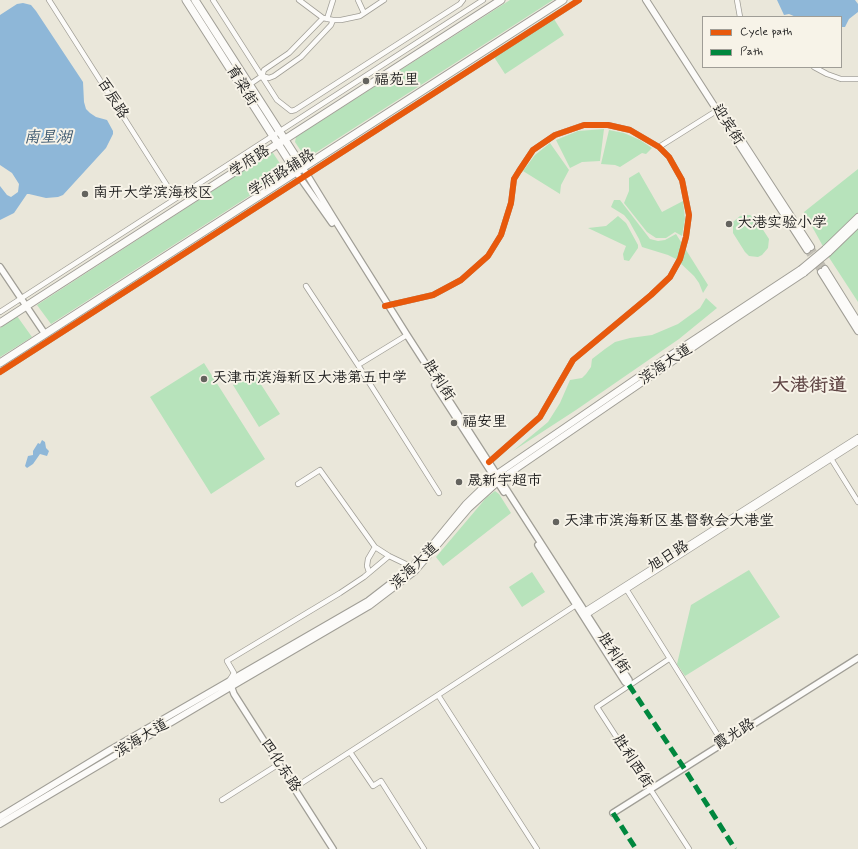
<!DOCTYPE html>
<html>
<head>
<meta charset="utf-8">
<style>
  body { margin:0 }
  #map { position:relative; width:858px; height:849px; overflow:hidden; background:#eae7da; font-family:Mynerve,sans-serif }
  canvas { display:block }
  .legend { position:absolute; left:702px; top:16px; width:140px; height:52px; box-sizing:border-box; background:#f7f3e8; border:1px solid #9f9d96; margin:0; padding:5px 7px; list-style:none; font-size:12px; color:#1c1c1c }
  .legend li { display:flex; align-items:center; gap:8px; height:20px }
  .legend b { width:20px; border:1px solid #9f9d96 }
</style>
</head>
<body>
<div id="map">
<canvas width="858" height="849"></canvas>
<ul class="legend">
<li><b style="height:5px;background:#e8590c"></b>Cycle path</li>
<li><b style="height:5px;background:#00873e"></b>Path</li>
</ul>
</div>
<script>
const ctx = document.querySelector('canvas').getContext('2d');
ctx.lineJoin = 'round';
function fill(path, color) { ctx.fillStyle = color; ctx.fill(path, 'evenodd'); }
const poly = rows => new Path2D(rows.map(r => 'M' + r).join(''));
function strokePath(path, color, width, dash) { ctx.strokeStyle = color; ctx.lineWidth = width; ctx.lineCap = dash ? 'butt' : 'round'; ctx.setLineDash(dash || []); ctx.stroke(path); }
function drawText(font, color, halo, rows, align = 'center') {
  ctx.font = font + ' Mynerve,"LXGW WenKai TC",sans-serif'; ctx.lineWidth = 4; ctx.setLineDash([]); ctx.textBaseline = 'middle'; ctx.strokeStyle = halo; ctx.fillStyle = color; for (const [text, x, y, turn = 0] of rows) {
    ctx.save(); ctx.translate(x, y); ctx.rotate((+turn || 0) * Math.PI / 180); ctx.textAlign = isNaN(turn) ? turn : align; if (halo) ctx.strokeText(text, 0, 0); ctx.fillText(text, 0, 0); ctx.restore();
  }
}
fill(poly([
  [510,0,553,0,309,157,305,157,295,142,296,137],
  [554,19,564,35,505,74,494,57],
  [604,129,600,161,582,162,570,168,556,140,578,131],
  [609,130,624,133,640,140,652,148,646,154,642,153,620,167,615,165,601,164],
  [550,143,569,170,561,185,560,194,523,171,535,155],
  [271,153,273,153,285,171,285,173,51,324,37,305],
  [858,169,858,302,830,259,804,212],
  [639,172,662,212,683,201,685,219,682,236,675,232,666,238,656,238,647,232,624,203,629,191,629,178],
  [614,200,620,200,650,239,658,241,665,240,676,234,708,285,703,293,699,283,694,276,676,259,668,255,642,247,639,239,629,221,624,215,611,207],
  [745,215,750,215,756,219,769,239,768,248,762,255,758,257,749,256,745,252,733,233,733,222,740,216],
  [618,216,626,223,638,245,638,248,629,261,624,260,623,254,626,246,588,228,606,226],
  [706,298,717,308,679,339,576,410,513,451,548,422,560,403,570,380,582,378,586,374,591,367,592,359,605,349,615,342,630,338,652,335,678,324,700,308],
  [17,316,32,337,0,357,0,328],
  [204,363,265,459,211,494,150,397],
  [253,372,280,414,259,427,233,385],
  [495,491,499,494,511,513,443,566,436,557,486,498],
  [749,570,780,617,685,676,677,664,691,605],
  [532,572,545,592,522,607,509,587]
]), '#b7e3bb');
fill(poly([
  [777,0,855,0,858,4,858,12,849,19,845,27,841,27,841,17,796,17,789,14,784,15],
  [23,3,31,5,36,11,83,82,84,102,86,109,90,113,96,117,107,120,113,131,113,134,106,148,63,195,58,197,46,198,29,194,27,194,14,213,0,220,0,186,7,195,11,197,18,192,19,184,12,173,0,165,0,15,17,4],
  [42,440,45,442,46,448,49,451,47,456,40,454,33,464,27,468,25,466,28,456,33,455,33,451,38,443,40,444]
]), '#8eb7d8');
strokePath(poly([
  [811,247,825,269],
  [807,250,821,272]
]), '#c1beb4', 6, [6, 3]);
const minor = poly([
  [49,0,175,198],
  [213,0,277,100,291,111,295,110,460,4,463,0],
  [299,0,323,18,333,20,341,20,360,16,384,0],
  [358,0,364,13],
  [737,0,740,17],
  [327,19,333,0],
  [814,67,827,74,841,79,858,79],
  [262,76,269,78,274,76,301,57,331,25,333,20],
  [243,89,262,76,264,70,289,53,323,18],
  [659,147,721,108],
  [306,286,358,365,439,493],
  [385,306,433,295,461,280,488,256,501,235,511,203,514,179,519,171,533,150,555,135,584,125,608,125,630,130,659,147,669,157,682,180,689,215,686,237,680,259,670,277,651,295,573,360,540,417,489,462],
  [0,312,483,0],
  [358,365,407,335],
  [0,372,579,0],
  [830,457,858,502],
  [298,484,320,470,375,547,389,556,412,567],
  [369,572,367,566,368,559,375,547],
  [625,587,724,745],
  [583,612,858,437],
  [585,616,858,442],
  [669,659,597,707,689,849],
  [229,681,234,673,227,661,340,593,364,577,389,556],
  [438,695,579,603],
  [350,752,373,786,381,781,424,849],
  [294,788,438,695,537,849],
  [222,800,279,764]
]);
const tertiary = poly([
  [303,168,333,217,407,335,629,680,629,685],
  [296,172,332,223],
  [0,267,45,334],
  [435,385,504,492],
  [538,545,625,682,629,685],
  [230,683,234,694,333,849],
  [613,813,858,658]
]);
const secondary = poly([
  [646,0,807,250],
  [729,121,811,247],
  [825,249,858,217],
  [828,253,858,224],
  [825,269,858,322],
  [821,272,858,331],
  [0,817,110,750,368,601,412,567,429,549,466,504,497,474,666,358,801,269],
  [0,824,239,682,369,606,415,571,469,508,501,479,730,322,804,273]
]);
const trunk = poly([
  [186,0,296,172],
  [195,0,303,168],
  [0,323,501,0],
  [0,363,563,0]
]);
strokePath(minor, '#a09e96', 6);
strokePath(tertiary, '#a09e96', 8);
strokePath(secondary, '#a09e96', 8);
strokePath(trunk, '#a09e96', 9);
strokePath(minor, '#fcfbf9', 4.5);
strokePath(tertiary, '#fcfbf9', 5.5);
strokePath(secondary, '#fcfbf9', 6);
strokePath(trunk, '#fcfbf9', 7);
const secondaryBridge = poly([
  [801,269,825,249],
  [804,273,828,253]
]);
strokePath(secondaryBridge, '#a09e96', 8, []);
strokePath(secondaryBridge, '#fcfbf9', 6);
strokePath(poly([
  [629,685,684,768,735,849],
  [613,813,636,849]
]), '#00873e', 5, [10, 5]);
strokePath(poly([
  [385,306,433,295,461,280,488,256,501,235,511,203,514,179,519,171,533,150,555,135,584,125,608,125,630,130,659,147,669,157,682,180,689,215,686,237,680,259,670,277,651,295,573,360,540,417,489,462],
  [0,372,579,0]
]), '#e8590c', 6);
for (const [x, y, r, color] of [
  [366,81,4,"#64635e"],
  [85,194,4,"#64635e"],
  [729,224,4,"#64635e"],
  [204,379,4,"#64635e"],
  [454,423,4,"#64635e"],
  [459,482,4,"#64635e"],
  [556,522,4,"#64635e"]
]) { const dot = new Path2D(); dot.arc(x, y, r, 0, 2 * Math.PI); ctx.fillStyle = color; ctx.fill(dot); strokePath(dot, '#f7f3e8', 1.5); }
drawText('15px', '#1c1c1c', '#f7f3e8', [
  ["福苑里",374,81],
  ["南开大学滨海校区",93,194],
  ["大港实验小学",737,224],
  ["天津市滨海新区大港第五中学",212,379],
  ["福安里",462,423],
  ["晟新宇超市",467,482],
  ["天津市滨海新区基督教会大港堂",564,522]
], 'left');
drawText('15px', '#1c1c1c', '#f7f3e8', [
  ["育梁街",241,86,58],
  ["百辰路",112,99,58],
  ["迎宾街",727,125,57],
  ["学府路",250,162,-33],
  ["学府路辅路",282,174,-32],
  ["滨海大道",666,365,-34],
  ["胜利街",438,381,57],
  ["旭日路",669,557,-32],
  ["滨海大道",415,567,-44],
  ["胜利街",613,654,57],
  ["霞光路",735,735,-32],
  ["滨海大道",142,739,-31],
  ["胜利西街",632,762,57],
  ["四化东路",280,766,57]
]);
drawText('italic 16px', '#3d5970', '#f7f3e8', [
  ["南星湖",48,139]
]);
drawText('bold 19px', '#604645', '#f7f3e8', [
  ["大港街道",809,387]
]);
</script>
</body>
</html>
